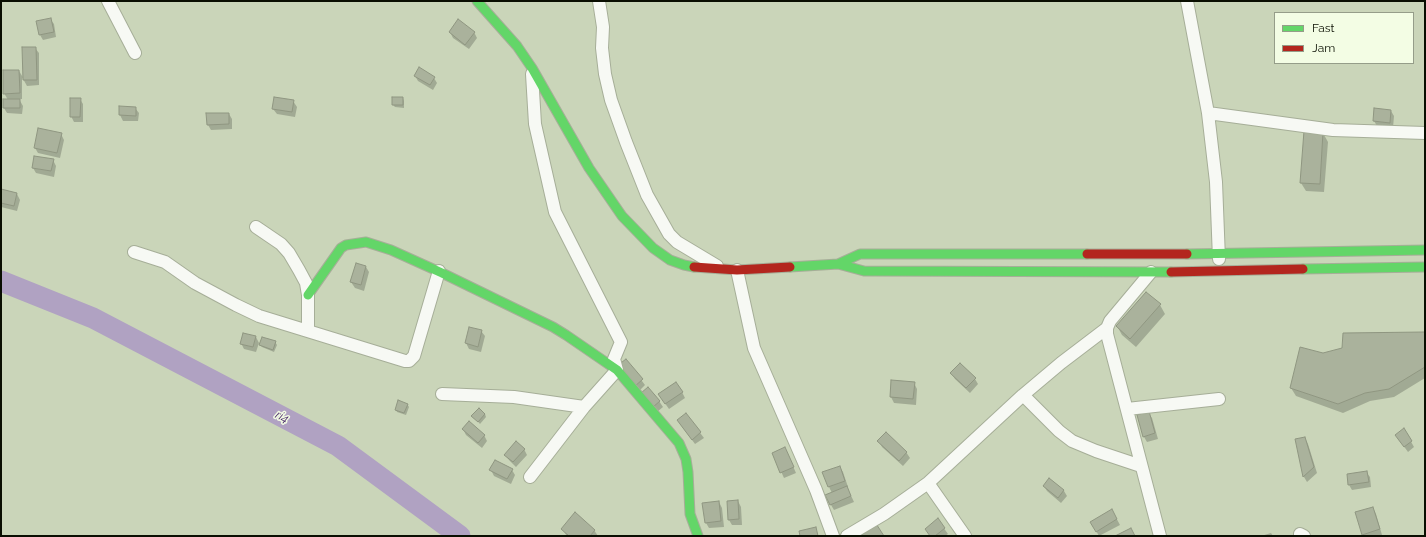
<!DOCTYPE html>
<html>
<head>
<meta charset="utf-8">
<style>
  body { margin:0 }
  #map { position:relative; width:1426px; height:537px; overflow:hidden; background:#cad5b9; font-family:Raleway,sans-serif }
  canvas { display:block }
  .frame { position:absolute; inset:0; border:2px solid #090e01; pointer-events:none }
  .legend { position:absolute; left:1274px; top:12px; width:140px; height:52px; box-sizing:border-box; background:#f3fde4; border:1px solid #959d89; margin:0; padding:5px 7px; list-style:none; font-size:12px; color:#090e01 }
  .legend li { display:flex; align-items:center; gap:8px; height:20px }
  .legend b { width:20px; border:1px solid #959d89 }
</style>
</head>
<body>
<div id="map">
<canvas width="1426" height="537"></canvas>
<div class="frame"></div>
<ul class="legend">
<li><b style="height:5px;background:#63d668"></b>Fast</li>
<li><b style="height:5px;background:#b3261e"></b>Jam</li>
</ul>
</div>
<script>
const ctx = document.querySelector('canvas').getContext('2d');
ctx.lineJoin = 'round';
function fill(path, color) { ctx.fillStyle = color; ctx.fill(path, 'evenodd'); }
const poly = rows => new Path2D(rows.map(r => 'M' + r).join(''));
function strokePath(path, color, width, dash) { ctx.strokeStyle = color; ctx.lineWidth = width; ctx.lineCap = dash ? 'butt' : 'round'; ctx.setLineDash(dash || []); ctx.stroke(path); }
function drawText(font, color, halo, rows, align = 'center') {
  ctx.font = font + ' Raleway,sans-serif'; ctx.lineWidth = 3; ctx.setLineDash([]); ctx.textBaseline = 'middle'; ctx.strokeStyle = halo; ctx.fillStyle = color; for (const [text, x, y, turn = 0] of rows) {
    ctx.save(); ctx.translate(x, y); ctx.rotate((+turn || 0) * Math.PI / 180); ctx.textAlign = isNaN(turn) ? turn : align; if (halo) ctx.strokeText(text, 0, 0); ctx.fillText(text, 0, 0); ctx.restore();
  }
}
fill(poly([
  [50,19,54,24,56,37,43,40,40,35],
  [450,32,474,32,477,38,469,49,453,38],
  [35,48,39,53,39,85,27,86,22,77,22,99,19,99,23,106,22,114,7,113,4,108,8,100,4,93,19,71,24,79],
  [415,76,434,78,437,83,433,90,418,81],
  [403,98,404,101,404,108,395,107,393,105],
  [80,99,83,104,83,122,74,122,71,116],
  [293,101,297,107,295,117,277,114,273,109],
  [120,107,135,108,139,113,138,121,123,121,120,115],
  [1391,111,1394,116,1393,128,1377,126,1374,121],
  [229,114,232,119,232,129,211,130,208,125],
  [1323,133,1328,142,1324,192,1306,191,1301,183],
  [61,134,64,140,60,158,38,153,35,148],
  [53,160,56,166,54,177,36,173,33,168],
  [1,190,17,194,20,200,17,211,1,207],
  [357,264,366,267,369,272,364,291,355,288,351,282],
  [1160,305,1165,314,1136,347,1122,335,1117,326],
  [481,331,485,336,481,352,469,349,466,343],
  [1425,333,1425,378,1394,397,1370,401,1343,413,1296,396,1291,388,1323,354],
  [244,334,256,337,259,343,256,352,244,349,241,343],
  [275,342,277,345,274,352,262,347,260,345],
  [626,360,645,385,638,392],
  [960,364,975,379,978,384,970,393,955,379,951,373],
  [892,381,914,383,917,389,916,405,894,403,891,397],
  [682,392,685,398,669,409,662,399],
  [645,399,659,401,663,407,657,412],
  [407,404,409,407,406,415,397,412,396,410],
  [1148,413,1152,418,1158,439,1147,442,1144,437],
  [485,414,486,417,480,424,473,416],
  [686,414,704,438,695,444,678,421],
  [463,429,484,435,487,441,482,448,466,435],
  [1404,429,1414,447,1408,452,1400,441],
  [1305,438,1308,444,1317,473,1307,482,1304,477,1296,440],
  [879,441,906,452,910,458,903,466,882,447],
  [785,448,796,473,784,478,773,454],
  [524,449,527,455,516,467,509,460,505,455],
  [840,467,843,472,848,487,847,487,854,502,834,510,831,505,832,493,829,487],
  [491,470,512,470,515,475,511,484,494,476],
  [1366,472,1370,477,1371,487,1352,490,1349,485],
  [1050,479,1064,491,1067,496,1061,503,1047,491,1044,486],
  [738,501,741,507,742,525,732,525,729,520],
  [719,502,722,508,724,527,709,528,706,523],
  [1373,508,1376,514,1382,535,1364,536,1363,534],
  [1112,510,1120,525,1099,536,1091,522],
  [938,520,948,534,945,536,931,536],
  [562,529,594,530,598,536,567,536],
  [1271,533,1273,536,1261,536]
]), '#0003');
strokePath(poly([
  [1,281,93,318,338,446,460,536]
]), '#b0a2c2', 21);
const building = poly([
  [51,18,54,32,39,35,36,21,51,18],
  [458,19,475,32,465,45,449,32,458,19],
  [22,47,36,47,37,80,23,80,22,47],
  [419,67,435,77,430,85,414,76,419,67],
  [3,70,19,70,20,93,3,94,3,70],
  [274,97,294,100,292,112,272,109,274,97],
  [392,97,403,97,403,105,392,105,392,97],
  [70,98,81,98,80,117,70,117,70,98],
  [3,99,20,99,20,108,3,108,3,99],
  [119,106,136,107,136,116,119,115,119,106],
  [1374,108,1391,110,1390,123,1373,121,1374,108],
  [206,113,229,113,229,124,207,125,206,113],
  [38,128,62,133,57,153,34,148,38,128],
  [1304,131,1323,132,1320,184,1300,183,1304,131],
  [34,156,54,159,51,171,32,168,34,156],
  [1,189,17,193,14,206,1,203,1,189],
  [356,263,366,266,361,285,350,282,356,263],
  [1146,292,1161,304,1130,339,1116,326,1146,292],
  [469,327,482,330,478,347,465,343,469,327],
  [1425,332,1425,367,1389,389,1365,393,1338,404,1290,388,1300,347,1323,353,1342,348,1343,333,1425,332],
  [243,333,256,336,253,347,240,344,243,333],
  [262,337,276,341,273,350,259,345,262,337],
  [626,359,643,379,634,387,617,366,626,359],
  [960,363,976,378,966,388,950,373,960,363],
  [891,380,915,382,913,399,890,397,891,380],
  [676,382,683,392,665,404,658,394,676,382],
  [648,387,660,401,653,407,641,393,648,387],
  [398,400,408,404,404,413,395,410,398,400],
  [479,408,485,414,478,422,471,416,479,408],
  [1149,411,1155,433,1143,437,1137,415,1149,411],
  [686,413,701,432,692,440,677,420,686,413],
  [469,421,485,435,478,443,462,429,469,421],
  [1404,428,1412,441,1404,447,1395,435,1404,428],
  [886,432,907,452,899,461,877,441,886,432],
  [1305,437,1314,467,1303,477,1295,439,1305,437],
  [516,441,525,449,513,462,504,455,516,441],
  [785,447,794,467,780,473,772,453,785,447],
  [495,460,513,469,507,479,489,470,495,460],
  [840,466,845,481,828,487,822,472,840,466],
  [1367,471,1369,482,1348,485,1347,474,1367,471],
  [1049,478,1064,490,1058,498,1043,486,1049,478],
  [847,486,851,496,830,505,825,495,847,486],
  [738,500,739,519,728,520,727,501,738,500],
  [719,501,721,521,705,523,702,503,719,501],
  [1373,507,1380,529,1362,535,1355,512,1373,507],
  [1112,509,1117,519,1096,532,1090,522,1112,509],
  [575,512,595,530,590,536,569,536,561,529,575,512],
  [938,518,945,528,935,536,930,536,925,529,938,518],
  [875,522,884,536,863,536,860,531,875,522],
  [816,527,818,536,800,536,799,531,816,527],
  [1131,528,1135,536,1115,536,1131,528]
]);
fill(building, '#aab29c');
strokePath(building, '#8f9681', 1);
const street = poly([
  [108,1,135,53],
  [599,1,603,27,602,48,605,74,611,100,626,142,647,195,669,234,677,242,717,266],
  [1187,1,1208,113,1216,182,1219,259],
  [1208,113,1333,130,1425,133],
  [256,227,281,244,289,253,299,270,306,283,308,295,308,330],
  [134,252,165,262,195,283,236,305,259,316,405,361,409,361,414,356,439,271],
  [737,270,754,348,816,490,833,536],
  [1151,272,1110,321,1107,328,1107,334,1160,536],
  [442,394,514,397,584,407],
  [1023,395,1059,431,1072,441,1096,451,1141,466],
  [1127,409,1219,399],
  [530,477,584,407,617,370,614,359,621,342,555,212,535,124,532,74],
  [928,483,965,536],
  [1300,534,1304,536],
  [847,536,884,514,928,483,1023,395,1061,363,1107,328]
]);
const fast = poly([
  [477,1,517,46,532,68,589,168,622,216,653,248,670,260,684,265,694,267],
  [1187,254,1425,250],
  [838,264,860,254,1087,254],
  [790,267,838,264,864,271,1171,272],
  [1303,269,1425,267],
  [308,295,341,248,346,245,366,242,391,250,442,273,553,327,566,335,617,370,679,443,686,459,688,472,690,514,698,536]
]);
const jam = poly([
  [1087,254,1187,254],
  [694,267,737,270,790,267],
  [1171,272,1303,269]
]);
strokePath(street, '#a6ae98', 14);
strokePath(fast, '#a6ae98', 11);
strokePath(jam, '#a6ae98', 11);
strokePath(street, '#f7f9f4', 12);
strokePath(fast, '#63d668', 9);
strokePath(jam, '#b3261e', 9);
drawText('italic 12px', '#421f65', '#f3fde4', [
  ["ri4",282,417,28]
]);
</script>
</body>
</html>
